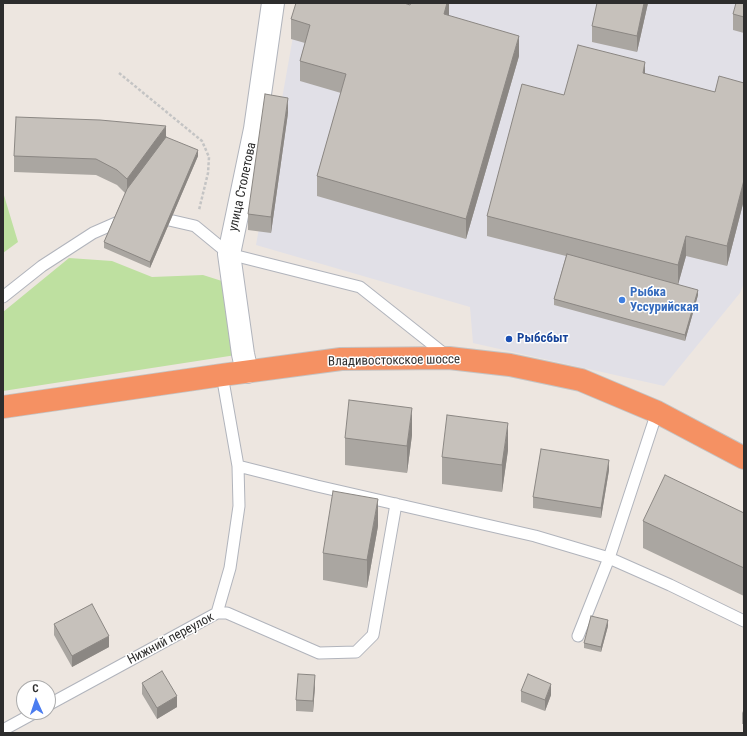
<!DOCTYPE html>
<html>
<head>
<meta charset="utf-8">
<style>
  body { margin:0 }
  #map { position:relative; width:747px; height:736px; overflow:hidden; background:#ede6e0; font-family:"Roboto Condensed",sans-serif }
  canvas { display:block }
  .frame { position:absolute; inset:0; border:4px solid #2d2d2d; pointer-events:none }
  .north { position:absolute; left:16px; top:680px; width:40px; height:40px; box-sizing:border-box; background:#fff; border:1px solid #ababab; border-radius:50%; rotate:357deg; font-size:11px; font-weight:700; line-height:16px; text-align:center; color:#2d2d2d }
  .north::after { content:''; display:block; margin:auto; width:14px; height:18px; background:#4b7df0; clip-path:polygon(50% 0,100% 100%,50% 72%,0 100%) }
</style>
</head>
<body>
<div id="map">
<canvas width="747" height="736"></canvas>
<div class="frame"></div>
<div class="north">С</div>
</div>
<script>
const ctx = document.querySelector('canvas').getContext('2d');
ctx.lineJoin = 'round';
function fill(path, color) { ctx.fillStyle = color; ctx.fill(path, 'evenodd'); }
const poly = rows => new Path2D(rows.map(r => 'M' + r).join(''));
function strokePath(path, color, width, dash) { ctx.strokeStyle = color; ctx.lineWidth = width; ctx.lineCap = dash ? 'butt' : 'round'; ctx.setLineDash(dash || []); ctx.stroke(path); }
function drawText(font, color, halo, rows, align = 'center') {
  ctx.font = font + ' "Roboto Condensed",sans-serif'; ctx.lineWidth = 3; ctx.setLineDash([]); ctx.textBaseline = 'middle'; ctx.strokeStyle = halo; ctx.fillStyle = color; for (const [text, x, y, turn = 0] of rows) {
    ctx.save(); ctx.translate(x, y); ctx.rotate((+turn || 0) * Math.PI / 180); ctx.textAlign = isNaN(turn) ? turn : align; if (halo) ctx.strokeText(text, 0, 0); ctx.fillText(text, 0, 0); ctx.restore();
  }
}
fill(poly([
  [299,3,744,3,744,283,740,293,664,386,473,343,470,307,256,245]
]), '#e1e0e7');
fill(poly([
  [3,192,18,242,3,253],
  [69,258,112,261,152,277,203,275,225,282,236,355,3,391,3,312]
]), '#bee0a0');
const lane = poly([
  [156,217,195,226,229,254,360,287,447,356],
  [3,297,42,266,93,233,125,219],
  [238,466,317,486,535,536,609,558,670,585,744,621],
  [217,613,230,568,239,506,238,466,222,375],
  [578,636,609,558,657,412],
  [48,705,217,613,227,613,319,653,356,652,373,635,396,504],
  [3,730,36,712]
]);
const street = poly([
  [247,372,243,354,229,254,255,129,273,3]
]);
const highway = poly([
  [3,407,222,375,341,359,449,358,510,365,581,380,657,412,744,458]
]);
strokePath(lane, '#b1b4bc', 13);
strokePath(street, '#b1b4bc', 24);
strokePath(highway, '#c4c4c4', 24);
strokePath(poly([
  [119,73,202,141,209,157,208,173,199,210]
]), '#c4c4c4', 2.5, [3, 2]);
strokePath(lane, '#fff', 11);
strokePath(street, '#fff', 22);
strokePath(highway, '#f59163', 22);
fill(poly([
  [449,3,449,16,519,56,466,239,317,196,317,176,341,93,300,81,300,61,305,43,291,39,291,19],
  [648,3,637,52,592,42,592,26],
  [744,3,744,33,733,30,733,14],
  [645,74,715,92,744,83,744,200,727,266,686,256,678,284,698,295,685,341,554,305,554,299,566,256,487,236,487,216,564,95],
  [288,113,271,233,248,230,248,214],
  [166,137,198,156,150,268,104,248,104,242,125,193,117,185,96,175,14,172,14,156],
  [412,435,407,473,345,465,345,438],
  [508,450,502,492,442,484,442,457],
  [609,470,601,518,533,508,533,497],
  [744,513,744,596,643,548,643,521],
  [378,526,367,588,323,580,323,553],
  [54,624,109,647,72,667,54,635],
  [608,626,601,652,584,648,584,643],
  [142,683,177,707,157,719,142,694],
  [315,686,313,712,296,711,296,700],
  [521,691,551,695,545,711,521,702],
  [744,709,744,724,742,724,742,713]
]), '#aaa6a1');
fill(poly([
  [447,3,449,3,449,15,444,35,444,14],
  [644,3,648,3,637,52,637,36],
  [519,36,519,56,466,239,466,219],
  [645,62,645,82,643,73],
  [288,98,288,113,271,233,271,217],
  [166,126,166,142,127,194,127,179],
  [198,150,198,156,150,268,150,262],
  [744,180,744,200,727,266,727,246],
  [686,236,686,256,678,285,678,265],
  [698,290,698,295,685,341,685,335],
  [412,408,412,435,407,473,407,446],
  [508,423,508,450,502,492,502,465],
  [609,460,609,470,601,518,601,508],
  [378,499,378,526,367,588,367,560],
  [608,620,608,626,601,652,601,647],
  [109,636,109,647,72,667,72,656],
  [315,675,315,686,313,712,313,701],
  [551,684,551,695,545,711,545,700],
  [177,696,177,707,157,719,157,708]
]), '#8b8783');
const building = poly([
  [296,3,404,3,410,5,411,3,447,3,444,14,519,36,466,219,317,176,346,74,300,61,310,25,291,19,296,3],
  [597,3,644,3,637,36,592,26,597,3],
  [736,3,744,3,744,17,733,14,736,3],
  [578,45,645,62,643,73,715,92,719,76,744,83,744,180,727,246,686,236,678,265,487,216,522,84,564,95,578,45],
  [265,94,288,98,271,217,248,214,265,94],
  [16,117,100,120,166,126,127,179,117,170,96,159,14,156,16,117],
  [166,137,198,150,150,262,104,242,127,189,166,137],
  [567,254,698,290,685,335,554,299,567,254],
  [349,400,412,408,407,446,345,438,349,400],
  [447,415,508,423,502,465,442,457,447,415],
  [541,449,609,460,601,508,533,497,541,449],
  [665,475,744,513,744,568,643,521,665,475],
  [333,491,378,499,367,560,323,553,333,491],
  [92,604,109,636,72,656,54,624,92,604],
  [591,616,608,620,601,647,584,643,591,616],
  [162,671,177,696,157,708,142,683,162,671],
  [298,674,315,675,313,701,296,700,298,674],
  [528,674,551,684,545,700,521,691,528,674]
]);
fill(building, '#c6c1bb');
strokePath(building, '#8b8783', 1);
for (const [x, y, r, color] of [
  [622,300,4,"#3f7fe0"],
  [509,339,4,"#1a4fb4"]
]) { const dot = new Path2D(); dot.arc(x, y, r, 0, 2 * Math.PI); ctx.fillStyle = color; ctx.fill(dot); strokePath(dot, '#fff', 1.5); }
drawText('13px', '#2d2d2d', '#fff', [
  ["улица Столетова",243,187,-78],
  ["Владивостокское шоссе",394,361,-1],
  ["Нижний переулок",171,639,-28]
]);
drawText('bold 13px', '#366cbe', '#fff', [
  ["Рыбка",630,293],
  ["Уссурийская",630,308]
], 'left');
drawText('bold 13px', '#164399', '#fff', [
  ["Рыбсбыт",517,339]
], 'left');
</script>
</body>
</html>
